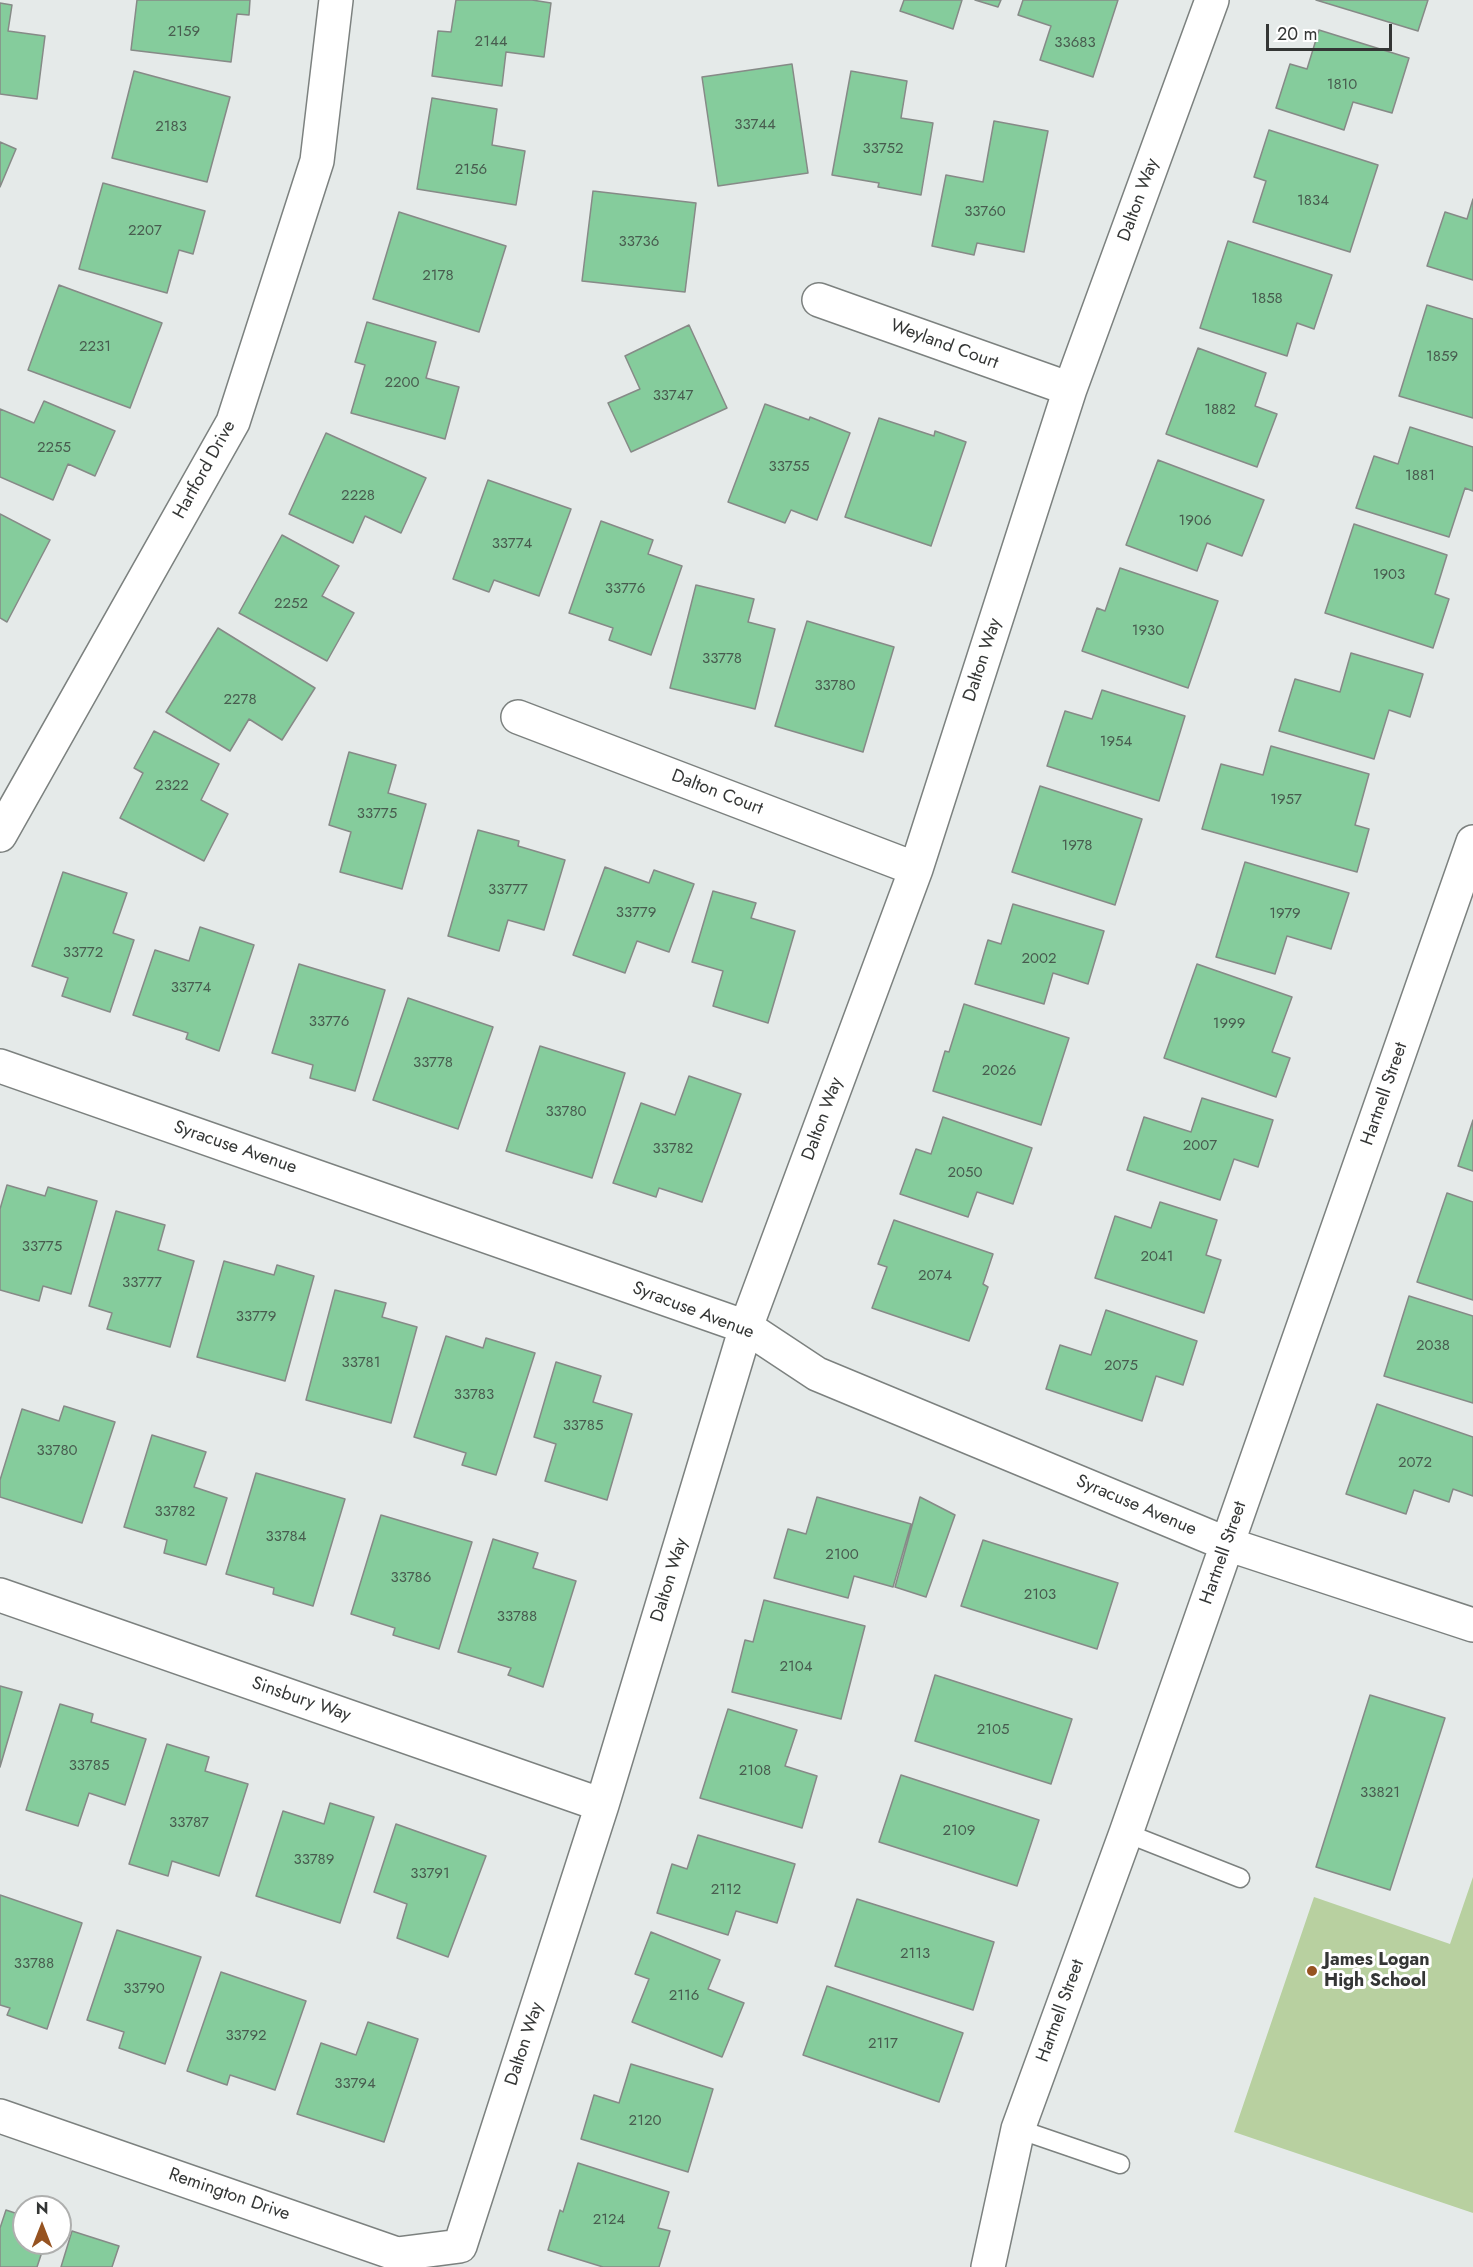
<!DOCTYPE html>
<html>
<head>
<meta charset="utf-8">
<style>
  body { margin:0 }
  #map { position:relative; width:1473px; height:2267px; overflow:hidden; background:#e5eae9; font-family:Jost,sans-serif }
  canvas { display:block }
  .north { position:absolute; left:12px; top:2195px; width:60px; height:60px; box-sizing:border-box; background:#fff; border:2px solid #aeafae; border-radius:50%; rotate:0deg; font-size:16px; font-weight:700; line-height:24px; text-align:center; color:#343635 }
  .north::after { content:''; display:block; margin:auto; width:21px; height:27px; background:#965321; clip-path:polygon(50% 0,100% 100%,50% 72%,0 100%) }
  .scale { position:absolute; left:1266px; top:24px; width:126px; height:27px; box-sizing:border-box; border:3px solid #343635; border-top:0; padding-left:8px; font-size:18px; line-height:21px; white-space:nowrap; color:#343635; -webkit-text-stroke:4px #fff; paint-order:stroke }
</style>
</head>
<body>
<div id="map">
<canvas width="1473" height="2267"></canvas>
<div class="north">N</div>
<div class="scale">20 m</div>
</div>
<script>
const ctx = document.querySelector('canvas').getContext('2d');
ctx.lineJoin = 'round';
function fill(path, color) { ctx.fillStyle = color; ctx.fill(path, 'evenodd'); }
const poly = rows => new Path2D(rows.map(r => 'M' + r).join(''));
function strokePath(path, color, width, dash) { ctx.strokeStyle = color; ctx.lineWidth = width; ctx.lineCap = dash ? 'butt' : 'round'; ctx.setLineDash(dash || []); ctx.stroke(path); }
function drawText(font, color, halo, rows, align = 'center') {
  ctx.font = font + ' Jost,sans-serif'; ctx.lineWidth = 6; ctx.setLineDash([]); ctx.textBaseline = 'middle'; ctx.strokeStyle = halo; ctx.fillStyle = color; for (const [text, x, y, turn = 0] of rows) {
    ctx.save(); ctx.translate(x, y); ctx.rotate((+turn || 0) * Math.PI / 180); ctx.textAlign = isNaN(turn) ? turn : align; if (halo) ctx.strokeText(text, 0, 0); ctx.fillText(text, 0, 0); ctx.restore();
  }
}
fill(poly([
  [1473,1877,1473,2213,1234,2132,1314,1897,1450,1944]
]), '#b8d0a0');
const building = poly([
  [137,0,250,0,249,15,237,14,231,62,131,50,137,0],
  [456,0,532,0,551,3,544,57,506,52,502,86,432,76,438,31,451,32,456,0],
  [904,0,962,0,953,29,900,11,904,0],
  [975,0,1001,0,998,7,975,0],
  [1023,0,1118,0,1093,77,1040,60,1051,26,1018,15,1023,0],
  [1316,0,1428,0,1418,31,1316,0],
  [0,3,12,5,8,31,45,36,37,99,0,94,0,3],
  [1319,30,1409,58,1392,113,1353,102,1344,130,1276,108,1290,64,1307,69,1319,30],
  [792,64,808,173,718,186,702,77,792,64],
  [134,71,230,97,207,182,112,158,134,71],
  [851,71,907,81,901,118,933,123,921,195,878,187,879,183,832,175,851,71],
  [432,98,497,109,492,145,525,151,516,205,417,189,432,98],
  [994,121,1048,131,1024,252,977,243,974,255,932,246,946,175,983,182,994,121],
  [1269,130,1378,165,1350,252,1253,222,1266,181,1254,177,1269,130],
  [0,142,16,149,0,187,0,142],
  [103,183,205,211,193,254,179,250,167,293,79,269,103,183],
  [593,191,696,203,685,292,582,281,593,191],
  [1473,199,1473,280,1427,266,1445,212,1467,219,1473,199],
  [399,212,506,246,479,332,373,299,399,212],
  [1228,241,1332,275,1314,329,1297,323,1287,356,1200,328,1228,241],
  [59,285,162,323,130,408,28,370,59,285],
  [1427,305,1473,319,1473,418,1399,396,1427,305],
  [367,322,436,342,426,378,459,387,445,439,351,413,365,365,355,362,367,322],
  [689,325,727,408,631,452,608,403,640,389,625,356,689,325],
  [1198,348,1266,373,1255,406,1277,414,1257,467,1166,434,1198,348],
  [44,401,115,431,95,476,68,464,53,500,0,477,0,409,34,423,44,401],
  [765,404,809,420,810,417,850,433,817,520,791,510,785,523,728,502,765,404],
  [879,418,934,436,935,431,966,442,931,546,845,517,879,418],
  [1410,427,1473,447,1473,491,1465,488,1449,537,1356,508,1374,456,1398,464,1410,427],
  [326,433,426,478,401,533,365,516,353,543,289,514,326,433],
  [1158,460,1264,500,1242,556,1207,543,1197,571,1126,545,1158,460],
  [488,480,571,509,539,596,494,580,489,592,453,579,488,480],
  [0,514,50,540,7,622,0,618,0,514],
  [601,521,653,540,648,554,682,566,651,655,609,640,613,628,569,613,601,521],
  [1354,524,1447,555,1435,594,1449,599,1433,648,1325,613,1354,524],
  [282,535,339,566,322,596,354,613,327,661,239,613,282,535],
  [1120,568,1218,601,1188,688,1082,651,1097,608,1105,611,1120,568],
  [696,585,754,599,748,622,775,629,755,709,670,688,696,585],
  [807,621,894,647,863,752,775,726,807,621],
  [218,628,315,688,282,740,249,719,230,751,166,712,218,628],
  [1351,653,1423,674,1410,717,1389,710,1374,759,1279,731,1295,679,1340,692,1351,653],
  [1102,690,1185,716,1159,801,1047,766,1065,711,1092,719,1102,690],
  [154,731,219,764,201,800,228,814,204,861,120,818,143,773,134,768,154,731],
  [1271,746,1369,774,1355,825,1369,829,1357,872,1202,829,1221,764,1263,775,1271,746],
  [349,752,396,765,388,793,426,804,402,889,340,872,351,832,329,825,349,752],
  [1040,786,1142,819,1115,905,1012,872,1040,786],
  [478,830,519,841,518,846,565,860,544,930,508,920,499,951,448,936,478,830],
  [1245,862,1349,893,1331,949,1287,936,1275,974,1216,957,1245,862],
  [605,867,649,883,654,870,694,884,669,952,637,941,625,973,573,955,605,867],
  [63,872,127,893,113,933,134,940,110,1012,62,996,68,978,32,966,63,872],
  [713,891,756,903,751,918,795,931,768,1023,713,1006,723,971,692,962,713,891],
  [1013,904,1104,931,1088,984,1053,973,1044,1004,975,984,988,940,1001,944,1013,904],
  [200,927,254,945,219,1051,186,1039,188,1033,133,1015,155,950,189,961,200,927],
  [299,964,385,990,355,1091,310,1078,313,1065,272,1053,299,964],
  [1197,964,1292,997,1272,1052,1290,1058,1276,1097,1164,1058,1197,964],
  [408,998,493,1027,458,1129,373,1100,408,998],
  [964,1004,1069,1038,1041,1125,933,1091,945,1051,949,1052,964,1004],
  [540,1046,625,1073,592,1178,506,1151,540,1046],
  [689,1076,741,1094,702,1202,659,1188,656,1197,613,1183,641,1103,675,1115,689,1076],
  [1202,1098,1273,1120,1258,1167,1234,1159,1220,1200,1127,1170,1144,1117,1191,1132,1202,1098],
  [943,1117,1032,1148,1013,1204,977,1192,968,1217,900,1194,916,1149,931,1154,943,1117],
  [1473,1120,1473,1171,1458,1166,1473,1120],
  [7,1185,45,1196,48,1187,97,1201,71,1294,43,1286,39,1301,0,1290,0,1209,7,1185],
  [1447,1193,1473,1202,1473,1300,1417,1282,1447,1193],
  [1160,1202,1217,1220,1206,1255,1221,1260,1204,1313,1095,1278,1115,1216,1151,1228,1160,1202],
  [116,1211,165,1225,158,1250,194,1261,170,1347,107,1329,112,1313,89,1306,116,1211],
  [894,1220,993,1254,983,1284,988,1287,969,1341,872,1308,887,1267,878,1264,894,1220],
  [224,1261,274,1275,277,1265,314,1276,285,1381,197,1357,224,1261],
  [335,1290,386,1303,382,1317,417,1327,391,1423,306,1400,335,1290],
  [1409,1296,1473,1316,1473,1403,1384,1376,1409,1296],
  [1106,1310,1197,1341,1183,1385,1156,1376,1142,1421,1046,1389,1060,1345,1091,1355,1106,1310],
  [446,1336,483,1348,486,1338,535,1353,496,1475,462,1465,466,1453,414,1437,446,1336],
  [556,1362,601,1376,593,1402,632,1414,607,1500,545,1481,556,1444,534,1437,556,1362],
  [1377,1404,1473,1437,1473,1496,1453,1489,1449,1502,1414,1490,1406,1514,1346,1494,1377,1404],
  [64,1406,115,1422,82,1523,0,1497,0,1480,22,1409,59,1421,64,1406],
  [152,1435,206,1452,194,1487,227,1498,206,1565,164,1553,167,1540,124,1527,152,1435],
  [256,1473,345,1499,313,1606,273,1594,274,1588,226,1574,256,1473],
  [817,1497,911,1524,893,1587,854,1576,848,1598,774,1578,788,1529,806,1534,817,1497],
  [920,1497,955,1515,926,1597,895,1587,920,1497],
  [381,1515,472,1542,439,1649,393,1635,395,1628,351,1614,381,1515],
  [493,1539,538,1553,533,1568,576,1581,543,1687,508,1675,511,1668,458,1652,493,1539],
  [983,1540,1118,1583,1097,1649,961,1606,983,1540],
  [764,1600,865,1626,841,1719,732,1692,745,1640,753,1642,764,1600],
  [935,1675,1072,1719,1051,1784,915,1741,935,1675],
  [0,1686,22,1692,0,1767,0,1686],
  [1370,1695,1445,1718,1390,1890,1316,1867,1370,1695],
  [60,1704,93,1714,91,1722,146,1739,125,1805,89,1793,78,1826,26,1810,60,1704],
  [728,1709,797,1730,785,1766,817,1776,802,1828,700,1798,728,1709],
  [167,1744,209,1757,205,1771,248,1784,219,1876,172,1861,168,1876,129,1864,167,1744],
  [901,1775,1039,1820,1017,1886,879,1842,901,1775],
  [330,1803,374,1817,340,1923,256,1896,283,1811,324,1824,330,1803],
  [396,1824,486,1856,448,1957,397,1938,407,1904,374,1892,396,1824],
  [698,1835,795,1864,777,1923,736,1911,728,1935,657,1913,672,1864,687,1869,698,1835],
  [0,1895,82,1923,47,2029,7,2015,10,2008,0,2005,0,1895],
  [857,1899,994,1942,973,2010,835,1966,857,1899],
  [117,1930,201,1957,165,2064,119,2048,124,2032,87,2020,117,1930],
  [651,1932,720,1960,708,1989,744,2003,722,2057,632,2022,649,1979,635,1974,651,1932],
  [221,1972,306,2001,275,2090,230,2075,227,2085,187,2071,221,1972],
  [827,1986,963,2033,939,2102,803,2055,827,1986],
  [368,2022,418,2039,384,2142,297,2114,321,2043,356,2055,368,2022],
  [631,2064,713,2089,688,2172,581,2139,594,2095,619,2103,631,2064],
  [578,2163,669,2192,658,2228,670,2231,659,2267,603,2267,548,2250,560,2210,563,2212,578,2163],
  [6,2210,24,2216,24,2243,45,2243,37,2267,0,2267,0,2228,6,2210],
  [72,2231,119,2246,112,2267,61,2267,72,2231]
]);
fill(building, '#85cc9c');
strokePath(building, '#868a87', 1.5);
const lane = poly([
  [1126,1833,1240,1878],
  [1018,2129,1120,2164]
]);
const street = poly([
  [819,300,1070,389],
  [518,717,916,869],
  [0,835,233,422,317,161,336,0],
  [0,1066,746,1327,817,1374,1227,1544,1473,1625],
  [0,1595,602,1805],
  [0,2116,397,2254,460,2246,602,1805,746,1327,916,869,1070,389,1212,0],
  [988,2267,1018,2129,1126,1833,1473,842]
]);
strokePath(lane, '#7c817f', 21);
strokePath(street, '#7c817f', 36);
strokePath(lane, '#fff', 18);
strokePath(street, '#fff', 33);
for (const [x, y, r, color] of [
  [1312,1971,6,"#965321"]
]) { const dot = new Path2D(); dot.arc(x, y, r, 0, 2 * Math.PI); ctx.fillStyle = color; ctx.fill(dot); strokePath(dot, '#fff', 2); }
drawText('15px', '#485c4f', null, [
  ["2159",184,32],
  ["2144",491,42],
  ["33683",1075,43],
  ["1810",1342,85],
  ["33744",755,125],
  ["2183",171,127],
  ["33752",883,149],
  ["2156",471,170],
  ["1834",1313,201],
  ["33760",985,212],
  ["2207",145,231],
  ["33736",639,242],
  ["2178",438,276],
  ["1858",1267,299],
  ["2231",95,347],
  ["1859",1442,357],
  ["2200",402,383],
  ["33747",673,396],
  ["1882",1220,410],
  ["2255",54,448],
  ["33755",789,467],
  ["1881",1420,476],
  ["2228",358,496],
  ["1906",1195,521],
  ["33774",512,544],
  ["1903",1389,575],
  ["33776",625,589],
  ["2252",291,604],
  ["1930",1148,631],
  ["33778",722,659],
  ["33780",835,686],
  ["2278",240,700],
  ["1954",1116,742],
  ["2322",172,786],
  ["1957",1286,800],
  ["33775",377,814],
  ["1978",1077,846],
  ["33777",508,890],
  ["33779",636,913],
  ["1979",1285,914],
  ["33772",83,953],
  ["2002",1039,959],
  ["33774",191,988],
  ["33776",329,1022],
  ["1999",1229,1024],
  ["33778",433,1063],
  ["2026",999,1071],
  ["33780",566,1112],
  ["2007",1200,1146],
  ["33782",673,1149],
  ["2050",965,1173],
  ["33775",42,1247],
  ["2041",1157,1257],
  ["2074",935,1276],
  ["33777",142,1283],
  ["33779",256,1317],
  ["2038",1433,1346],
  ["33781",361,1363],
  ["2075",1121,1366],
  ["33783",474,1395],
  ["33785",583,1426],
  ["33780",57,1451],
  ["2072",1415,1463],
  ["33782",175,1512],
  ["33784",286,1537],
  ["2100",842,1555],
  ["33786",411,1578],
  ["2103",1040,1595],
  ["33788",517,1617],
  ["2104",796,1667],
  ["2105",993,1730],
  ["33785",89,1766],
  ["2108",755,1771],
  ["33821",1380,1793],
  ["33787",189,1823],
  ["2109",959,1831],
  ["33789",314,1860],
  ["33791",430,1874],
  ["2112",726,1890],
  ["2113",915,1954],
  ["33788",34,1964],
  ["33790",144,1989],
  ["2116",684,1996],
  ["33792",246,2036],
  ["2117",883,2044],
  ["33794",355,2084],
  ["2120",645,2121],
  ["2124",609,2220]
]);
drawText('18px', '#343635', '#fff', [
  ["Dalton Way",1139,200,-70],
  ["Weyland Court",944,345,20],
  ["Hartford Drive",205,470,-61],
  ["Dalton Way",983,660,-72],
  ["Dalton Court",717,793,21],
  ["Hartnell Street",1385,1094,-71],
  ["Dalton Way",823,1119,-70],
  ["Syracuse Avenue",235,1148,19],
  ["Syracuse Avenue",693,1311,21],
  ["Syracuse Avenue",1136,1506,23],
  ["Hartnell Street",1224,1553,-71],
  ["Dalton Way",670,1580,-73],
  ["Sinsbury Way",301,1700,19],
  ["Hartnell Street",1061,2011,-70],
  ["Dalton Way",525,2044,-72],
  ["Remington Drive",229,2195,19]
]);
drawText('bold 18px', '#343635', '#fff', [
  ["James Logan",1324,1961],
  ["High School",1324,1982]
], 'left');
</script>
</body>
</html>
